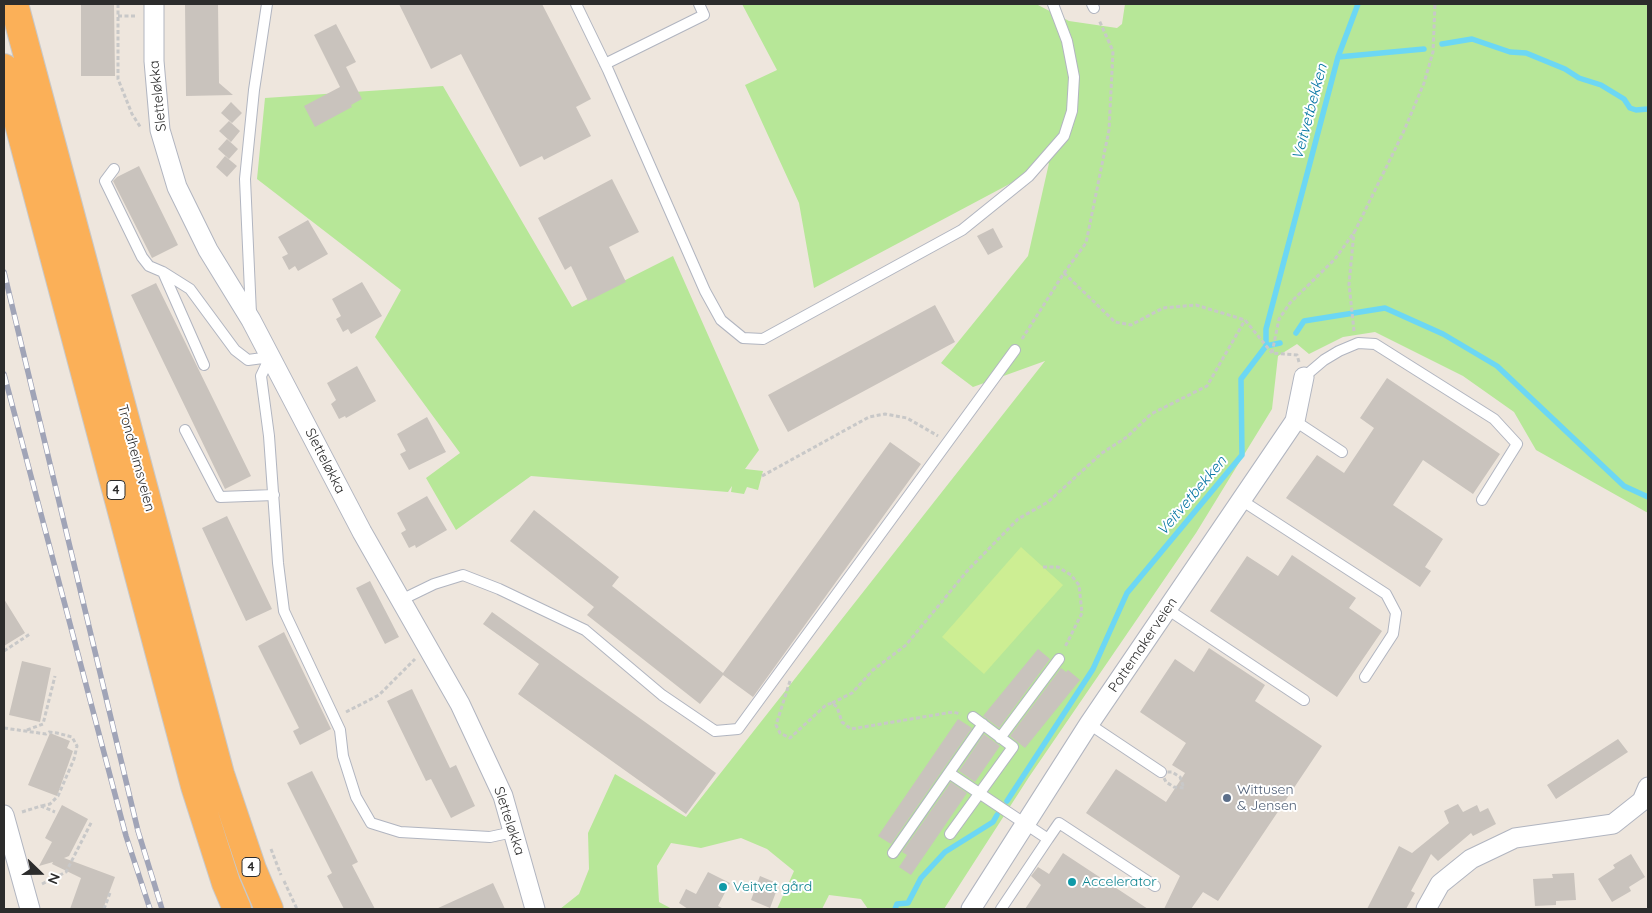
<!DOCTYPE html>
<html>
<head>
<meta charset="utf-8">
<style>
  body { margin:0 }
  #map { position:relative; width:1652px; height:913px; overflow:hidden; background:#eee6dd; font-family:Quicksand,sans-serif }
  canvas { display:block }
  .frame { position:absolute; inset:0; border:5px solid #2c2c2c; pointer-events:none }
  .north { position:absolute; left:15px; top:848px; width:50px; height:50px; -webkit-text-stroke:4px #fff; paint-order:stroke; rotate:112deg; font-size:14px; font-weight:700; line-height:20px; text-align:center; color:#2c2c2c }
  .north::after { content:''; display:block; margin:auto; width:18px; height:22px; background:#2c2c2c; clip-path:polygon(50% 0,100% 100%,50% 72%,0 100%) }
</style>
</head>
<body>
<div id="map">
<canvas width="1652" height="913"></canvas>
<div class="frame"></div>
<div class="north">N</div>
</div>
<script>
const ctx = document.querySelector('canvas').getContext('2d');
ctx.lineJoin = 'round';
function fill(path, color) { ctx.fillStyle = color; ctx.fill(path, 'evenodd'); }
const poly = rows => new Path2D(rows.map(r => 'M' + r).join(''));
function strokePath(path, color, width, dash) { ctx.strokeStyle = color; ctx.lineWidth = width; ctx.lineCap = dash ? 'butt' : 'round'; ctx.setLineDash(dash || []); ctx.stroke(path); }
function drawText(font, color, halo, rows, align = 'center') {
  ctx.font = font + ' Quicksand,sans-serif'; ctx.lineWidth = 4; ctx.setLineDash([]); ctx.textBaseline = 'middle'; ctx.strokeStyle = halo; ctx.fillStyle = color; for (const [text, x, y, turn = 0] of rows) {
    ctx.save(); ctx.translate(x, y); ctx.rotate((+turn || 0) * Math.PI / 180); ctx.textAlign = isNaN(turn) ? turn : align; if (halo) ctx.strokeText(text, 0, 0); ctx.fillText(text, 0, 0); ctx.restore();
  }
}
fill(poly([
  [742,4,1036,4,1069,21,1117,28,1122,24,1125,4,1648,4,1648,513,1536,450,1514,412,1463,376,1375,332,1343,337,1309,354,1297,344,1278,356,1272,409,1196,533,1029,777,944,909,868,909,861,899,829,895,822,909,777,909,794,871,767,849,741,838,701,848,671,843,657,866,659,902,672,909,560,909,579,894,589,869,588,833,615,774,686,817,1045,361,973,387,941,363,1028,256,1049,163,814,288,799,203,745,85,777,70],
  [443,86,572,307,673,256,759,450,745,469,763,471,758,490,747,487,744,494,731,492,732,486,728,492,531,476,456,530,426,478,460,453,375,337,401,290,257,179,265,98]
]), '#b7e798');
fill(poly([
  [1021,547,1063,585,984,674,942,637]
]), '#cdee93');
strokePath(poly([
  [1442,44,1472,39,1510,52,1526,53,1565,69,1579,78,1601,85,1624,99,1630,108,1636,110,1648,109],
  [1338,57,1424,49],
  [1296,333,1304,321,1385,308,1443,334,1497,366,1624,486,1648,497],
  [1266,346,1280,343],
  [1007,801,1093,669,1127,593,1242,455,1241,379,1266,346,1266,329,1338,57,1358,4],
  [895,909,897,904,908,903,921,878,945,852,993,822,997,815]
]), '#6cd7f4', 5.5);
fill(poly([
  [81,4,114,4,115,76,81,76],
  [185,4,218,4,219,83,233,95,186,96],
  [399,4,542,4,591,99,576,107,591,136,544,160,542,156,520,167,461,54,431,69],
  [336,24,356,62,346,67,362,99,351,105,352,107,315,127,304,106,340,87,314,35],
  [231,102,242,113,232,123,221,113],
  [229,121,240,131,231,142,219,131],
  [227,139,238,149,229,159,218,149],
  [225,156,237,166,227,177,216,167],
  [139,166,178,245,152,258,113,181,117,177],
  [612,179,639,232,609,247,626,282,588,301,571,266,565,270,538,218],
  [308,220,328,254,298,271,295,266,289,270,282,257,288,254,278,237],
  [993,228,1003,247,988,255,977,236],
  [362,282,382,316,351,334,348,329,343,332,336,319,341,316,332,299],
  [156,283,251,476,225,489,131,295],
  [935,305,955,342,788,432,768,395],
  [357,366,376,401,346,418,345,416,339,419,331,404,336,400,327,383],
  [1387,378,1500,454,1473,494,1423,460,1393,505,1443,539,1425,567,1431,571,1420,587,1286,498,1317,455,1344,473,1374,428,1360,418],
  [427,417,446,452,409,470,400,454,406,451,397,434],
  [890,442,921,464,753,697,723,675,700,704,587,615,594,607,510,541,534,510,619,577,612,586,723,673],
  [427,496,447,530,416,548,415,545,409,548,401,533,406,530,397,513],
  [227,516,272,609,246,621,202,528],
  [1292,555,1356,598,1349,608,1382,631,1337,697,1210,611,1247,556,1278,576],
  [370,581,399,637,385,644,356,588],
  [4,599,25,633,4,646],
  [492,612,716,773,686,814,518,694,539,664,483,624],
  [284,632,331,729,300,745,293,731,299,728,258,646],
  [1209,648,1265,685,1255,701,1322,746,1218,901,1203,892,1191,909,1164,909,1180,876,1086,813,1116,769,1166,802,1185,773,1172,765,1186,743,1140,712,1175,659,1194,672],
  [1038,649,1050,659,999,728,983,716],
  [22,661,51,668,40,722,9,715],
  [1061,668,1066,672,1068,670,1080,680,1025,748,1010,736],
  [412,689,450,768,456,765,475,806,451,818,431,779,426,781,387,701],
  [958,719,972,728,891,844,878,836],
  [50,733,70,741,67,748,73,751,57,796,28,785],
  [984,734,1000,746,975,782,959,771],
  [1618,739,1628,752,1556,799,1547,785],
  [312,771,358,862,352,865,375,909,344,909,327,876,332,873,287,783],
  [951,782,967,793,911,875,899,867,907,855,902,852],
  [1458,804,1463,812,1477,805,1480,812,1488,808,1496,824,1473,836,1471,833,1438,861,1431,854,1411,891,1415,893,1406,909,1367,909,1399,846,1412,853,1449,823,1444,811],
  [62,805,88,819,69,856,64,858,115,877,103,909,70,909,81,878,52,864,53,862,39,866,52,842,45,838],
  [1063,853,1148,909,1025,909,1041,885,1031,876,1038,867,1049,874],
  [1631,854,1645,877,1629,887,1631,891,1612,902,1598,879,1615,868,1613,865],
  [708,872,730,883,718,906,724,909,688,909,679,903,686,889,696,894],
  [1574,873,1576,900,1556,901,1556,905,1535,906,1533,879,1553,878,1552,874],
  [760,876,779,884,770,908,751,900],
  [493,883,505,909,436,909]
]), '#c9c3bd');
const service = poly([
  [576,4,608,70,705,291,721,320,743,338,763,339,962,230,1029,176,1064,136,1072,111,1074,77,1067,41,1053,4],
  [1092,4,1094,8],
  [605,64,704,15,699,4],
  [114,169,105,181,142,257,149,266,163,272,190,289,235,350,248,360,270,357],
  [163,272,204,365],
  [251,314,245,179,254,90,267,4],
  [270,357,261,376,269,436,278,563,284,611,340,730,343,756,356,797,371,823,400,832,490,837,513,832],
  [1304,377,1324,360,1339,351,1358,343,1375,344,1494,419,1517,444,1482,500],
  [1295,421,1342,452],
  [185,430,220,497,274,495],
  [1241,500,1386,594,1396,613,1393,634,1365,677],
  [401,600,434,584,463,575,499,589,585,630,662,695,715,731,738,729,1015,350],
  [1167,609,1304,700],
  [1089,724,1161,772],
  [1000,738,1059,659],
  [949,773,1048,839,1059,823,1155,886],
  [950,834,1013,747,973,717],
  [893,853,983,724],
  [1001,909,1048,839]
]);
const minor = poly([
  [154,4,154,61,160,130,177,187,208,250,251,320,362,532,460,704,503,796,535,909],
  [4,815,30,909],
  [971,909,1089,724,1295,421,1304,377],
  [1426,909,1440,884,1471,859,1515,838,1613,824,1642,801,1648,787]
]);
const trunk = poly([
  [14,4,220,774,252,869,269,909],
  [4,68,195,786,226,883,237,909]
]);
strokePath(service, '#b1b5c0', 12);
strokePath(minor, '#b1b5c0', 21);
strokePath(trunk, '#c8c8c8', 30);
strokePath(poly([
  [118,4,118,79,132,114,141,128],
  [118,16,137,16],
  [1064,273,1115,322,1131,325,1163,308,1196,305,1245,320,1272,353],
  [1354,331,1349,284,1354,232],
  [1022,339,1064,273,1086,243,1109,130,1113,51,1099,20],
  [1299,362,1297,355,1272,353,1279,319,1290,303,1335,259,1355,231,1403,133,1424,83,1433,52,1435,4],
  [762,476,869,417,885,414,907,418,938,436],
  [1043,567,1058,567,1071,575,1079,585,1082,613,1065,647],
  [4,651,30,634],
  [790,681,776,725,780,733,790,738,826,705,832,703,837,707,842,722,851,729,953,712,961,714],
  [832,703,852,693,873,670,906,645,968,570,1018,519,1048,502,1102,453,1127,437,1151,414,1207,386,1245,320],
  [346,712,379,695,415,659],
  [4,728,46,734,49,732,57,733,72,737,77,746,74,759,58,796,50,804,41,806],
  [27,730,43,724,55,676],
  [1161,772,1172,772,1180,777,1184,788,1174,787,1166,782,1161,772],
  [22,812,41,806,55,812],
  [271,849,281,875],
  [284,881,297,909],
  [42,884,66,872,92,821],
  [104,909,110,893]
]), '#c8c8c8', 3, [4, 2.5]);
strokePath(service, '#fff', 10);
strokePath(minor, '#fff', 19);
strokePath(trunk, '#fbb058', 28);
const rail = poly([
  [4,272,138,831,162,909],
  [4,374,126,836,150,909]
]);
strokePath(rail, '#a0a4b7', 5.5);
strokePath(rail, '#fff', 4, [11]);
for (const [x, y, r, color] of [
  [1227,798,5,"#5c6f8a"],
  [1072,882,5,"#0f9aa8"],
  [723,887,5,"#0f9aa8"]
]) { const dot = new Path2D(); dot.arc(x, y, r, 0, 2 * Math.PI); ctx.fillStyle = color; ctx.fill(dot); strokePath(dot, '#fff', 2); }
for (const [x, y, w] of [
  [116,490,18],
  [251,867,18]
]) { const box = new Path2D(); box.roundRect(x - w / 2, y - 9.5, w, 19, 4); ctx.fillStyle = '#fff'; ctx.fill(box); strokePath(box, '#2c2c2c', 1); }
drawText('bold 12px', '#2c2c2c', null, [
  ["4",116,490],
  ["4",251,867]
]);
drawText('14px', '#2c2c2c', '#fff', [
  ["Sletteløkka",158,96,-96],
  ["Trondheimsveien",136,458,75],
  ["Sletteløkka",325,461,63],
  ["Pottemakerveien",1143,645,-56],
  ["Sletteløkka",509,821,72]
]);
drawText('14px', '#4e5e75', '#fff', [
  ["Wittusen",1237,790],
  ["& Jensen",1237,806]
], 'left');
drawText('14px', '#0d838f', '#fff', [
  ["Accelerator",1082,882],
  ["Veitvet gård",733,887]
], 'left');
drawText('italic 15px', '#0877a4', '#fff', [
  ["Veitvetbekken",1310,112,-75],
  ["Veitvetbekken",1192,496,-50]
]);
</script>
</body>
</html>
